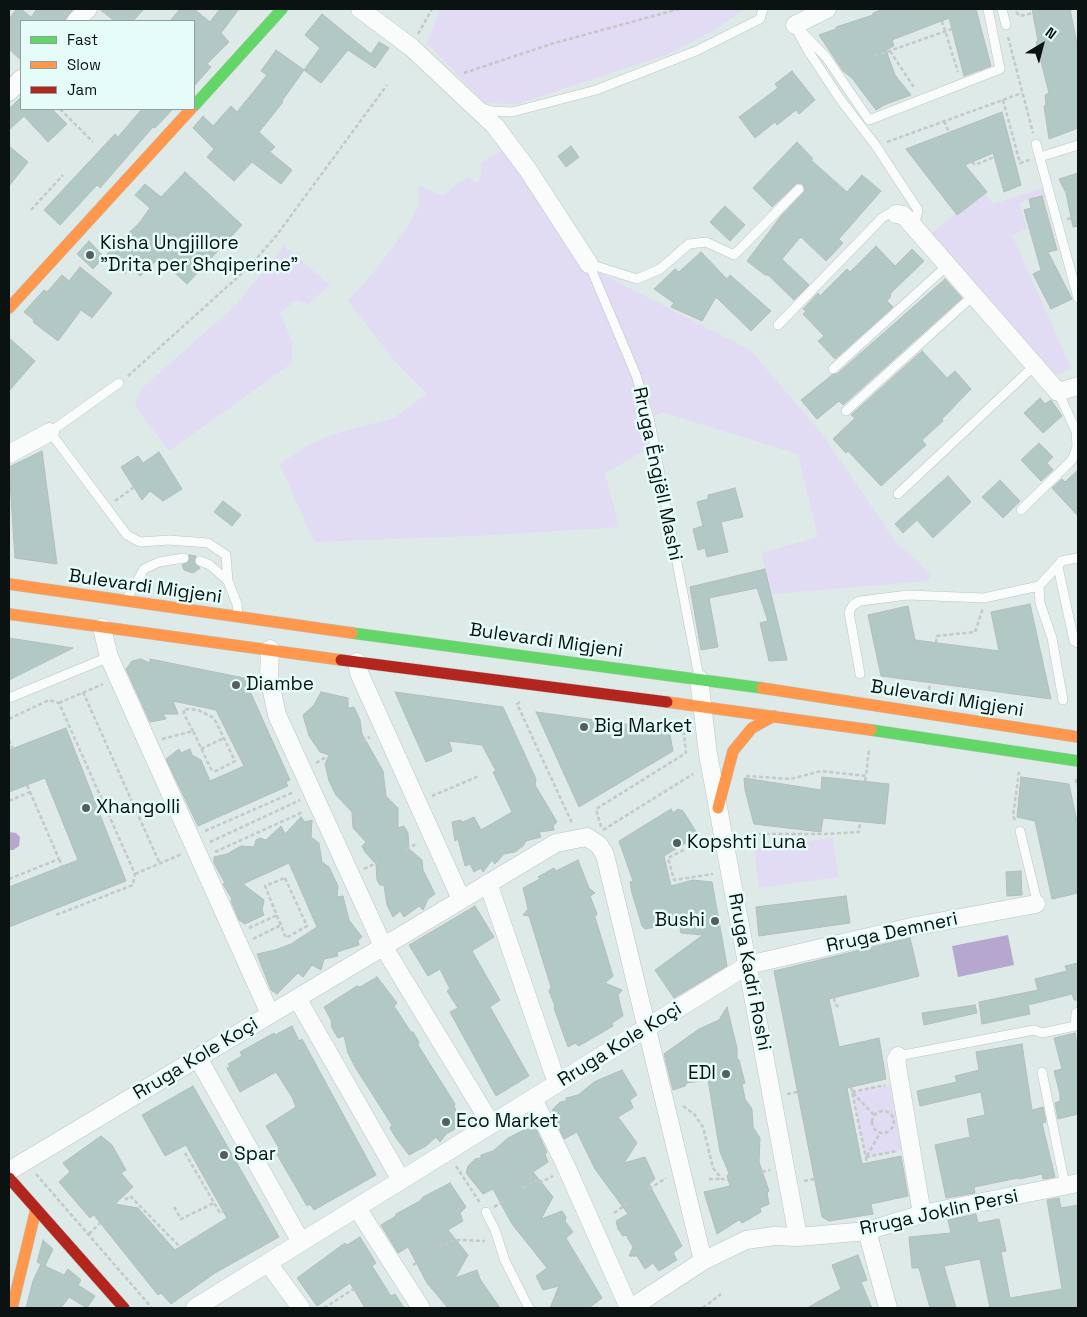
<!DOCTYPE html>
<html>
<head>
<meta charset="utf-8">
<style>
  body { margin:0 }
  #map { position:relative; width:1087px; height:1317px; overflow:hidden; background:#ddeae7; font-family:"Space Grotesk",sans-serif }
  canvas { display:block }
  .frame { position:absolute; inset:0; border:10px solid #0b1312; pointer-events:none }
  .legend { position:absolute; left:20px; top:20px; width:175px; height:90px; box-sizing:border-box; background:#e5fcf8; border:1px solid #8e9f9c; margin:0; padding:6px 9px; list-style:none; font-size:15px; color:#0b1312 }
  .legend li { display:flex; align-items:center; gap:10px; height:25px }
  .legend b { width:25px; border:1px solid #8e9f9c }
  .north { position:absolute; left:1017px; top:20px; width:50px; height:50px; -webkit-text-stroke:4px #e5fcf8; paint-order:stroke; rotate:37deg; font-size:14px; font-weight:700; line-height:20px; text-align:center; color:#0b1312 }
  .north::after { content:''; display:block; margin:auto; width:18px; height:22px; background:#0b1312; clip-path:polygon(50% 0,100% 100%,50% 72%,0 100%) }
</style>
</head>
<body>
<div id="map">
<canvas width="1087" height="1317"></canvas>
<div class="frame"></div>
<ul class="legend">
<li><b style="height:6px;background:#63d668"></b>Fast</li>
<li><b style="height:6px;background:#ff974d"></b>Slow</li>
<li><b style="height:6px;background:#b3261e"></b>Jam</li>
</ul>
<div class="north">N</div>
</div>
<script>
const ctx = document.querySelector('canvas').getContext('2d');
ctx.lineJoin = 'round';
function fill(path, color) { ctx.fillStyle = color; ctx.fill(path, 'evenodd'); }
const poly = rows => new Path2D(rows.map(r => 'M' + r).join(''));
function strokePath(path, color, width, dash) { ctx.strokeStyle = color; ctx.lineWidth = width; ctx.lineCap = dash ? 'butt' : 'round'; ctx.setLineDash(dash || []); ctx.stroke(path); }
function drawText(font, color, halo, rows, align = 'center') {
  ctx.font = font + ' "Space Grotesk",sans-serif'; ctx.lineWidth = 5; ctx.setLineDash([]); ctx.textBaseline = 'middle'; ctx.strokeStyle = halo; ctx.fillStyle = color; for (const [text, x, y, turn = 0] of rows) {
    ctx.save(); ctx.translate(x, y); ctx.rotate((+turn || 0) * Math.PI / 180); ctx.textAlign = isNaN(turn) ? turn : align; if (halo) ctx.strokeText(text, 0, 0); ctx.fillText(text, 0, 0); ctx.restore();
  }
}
fill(poly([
  [440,9,745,9,713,31,666,55,517,104,485,103,427,43],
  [505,149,590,278,637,390,651,447,605,473,619,527,495,535,314,542,280,464,310,444,338,433,394,418,427,394,399,366,348,301,374,272,406,229,419,206,419,188,421,186,443,196,467,177,477,183,481,175,481,163],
  [1043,188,1046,201,1042,202,1038,195,1019,203,1027,229,1012,235,1071,368,1057,375,1043,371,929,235,984,193,993,204],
  [284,246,330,285,308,304,296,300,280,313,292,342,292,363,169,451,135,406,141,389,236,305],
  [600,273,750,350,823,435,894,540,932,576,926,581,773,594,761,553,818,537,798,454,662,412,654,416,640,375,597,275],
  [833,838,838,877,759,888,754,848],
  [895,1084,907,1149,866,1157,852,1092]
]), '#e1dbf3');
fill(poly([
  [9,832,16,833,20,837,19,846,13,850,9,850],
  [1008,935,1014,965,958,977,952,946]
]), '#b5a7cd');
const building = poly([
  [17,9,21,9,31,17,37,9,73,9,64,21,21,21,21,60,9,49,9,18,17,9],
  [99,9,144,9,133,21,115,21,99,9],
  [180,9,194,9,210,22,220,9,239,9,221,33,229,42,207,64,211,67,194,86,194,21,170,21,180,9],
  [883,9,976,9,991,66,964,76,949,18,892,40,894,46,886,50,895,75,911,95,884,105,876,110,852,78,843,71,819,35,836,29,836,27,873,15,873,13,883,9],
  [1032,9,1070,9,1078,48,1078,128,1049,139,1044,106,1046,105,1045,95,1049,93,1036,42,1038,41,1032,9],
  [322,14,371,54,379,42,389,48,375,68,348,50,321,83,304,70,320,48,305,35,322,14],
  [276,50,304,70,282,101,283,102,259,132,275,147,270,152,292,170,281,184,252,162,234,181,207,157,214,149,193,128,203,116,213,126,231,106,237,112,267,75,261,71,276,50],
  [792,71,815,100,799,114,796,110,777,125,775,122,755,138,739,117,778,88,775,84,792,71],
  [21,97,21,109,52,109,67,124,48,142,24,116,9,130,9,109,21,97],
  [142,109,173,109,155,128,153,127,100,188,97,185,60,225,44,210,115,134,118,137,142,109],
  [1002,112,1021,185,1004,192,993,153,965,165,987,192,957,215,906,149,1002,112],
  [797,142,813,159,811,160,847,192,862,175,881,191,839,239,843,243,826,261,801,237,798,240,782,259,809,285,794,300,768,275,765,275,747,261,781,216,805,191,803,184,797,183,772,207,753,188,797,142],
  [9,146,28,162,9,186,9,146],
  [571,146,579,157,566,167,558,156,571,146],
  [185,172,242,225,187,284,159,258,140,276,132,267,125,274,106,255,140,222,150,208,135,195,145,184,161,197,185,172],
  [1078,173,1078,226,1073,227,1066,193,1059,179,1078,173],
  [1042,196,1057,250,1048,252,1072,299,1051,309,1033,274,1041,270,1024,210,1031,208,1029,199,1042,196],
  [725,206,745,225,730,241,710,222,725,206],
  [89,241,104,257,93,269,77,254,89,241],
  [876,246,895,266,912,249,924,261,890,294,891,296,887,301,893,307,835,359,818,341,824,336,803,314,806,311,803,309,818,293,820,296,847,269,850,272,876,246],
  [701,252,727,279,730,275,771,311,751,331,716,297,702,321,671,307,674,303,654,289,675,269,679,272,701,252],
  [80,267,112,293,92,318,81,310,58,341,33,322,34,320,24,312,44,290,47,292,62,275,69,281,80,267],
  [945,279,962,298,843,405,839,401,817,419,801,400,832,375,837,374,945,279],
  [9,338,35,361,9,391,9,338],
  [922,351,947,378,955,371,971,389,942,419,943,421,922,440,926,445,881,486,848,451,846,453,833,439,855,418,851,415,922,351],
  [1040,398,1045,404,1051,400,1062,416,1043,433,1024,413,1040,398],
  [1039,443,1053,457,1047,463,1053,470,1041,481,1021,460,1039,443],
  [42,451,57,564,15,558,9,467,42,451],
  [159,452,182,489,163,501,150,491,142,500,121,467,138,456,143,463,159,452],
  [1078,470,1078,516,1052,488,1062,479,1065,482,1078,470],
  [948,476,971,502,933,538,917,520,903,533,895,524,948,476],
  [1000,480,1020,501,1003,518,982,497,1000,480],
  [735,488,743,517,721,522,728,552,707,557,705,548,698,550,693,529,703,526,697,502,708,499,708,495,735,488],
  [223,501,241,515,232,526,214,512,223,501],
  [189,555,196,556,194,562,200,568,193,573,184,570,182,565,188,562,189,555],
  [765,569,787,660,769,661,760,623,768,621,757,588,709,598,718,647,701,650,690,587,765,569],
  [1030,604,1051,699,881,676,868,615,908,606,915,640,999,651,991,612,1030,604],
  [9,638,73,648,9,680,9,638],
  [141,659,150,663,150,659,244,678,290,780,286,782,288,786,198,826,166,759,179,749,181,753,190,749,192,755,201,760,210,781,244,766,216,710,173,701,178,714,163,714,166,719,150,722,126,669,132,661,141,659],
  [321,692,348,698,348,708,354,707,360,720,362,734,383,771,386,796,398,808,398,828,404,826,408,833,409,849,422,860,423,870,435,894,428,899,423,910,419,906,404,917,400,911,393,917,387,905,384,885,380,885,377,880,376,864,365,852,362,846,366,842,353,828,352,812,336,795,329,781,325,764,329,755,320,752,309,736,303,715,314,705,321,692],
  [395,692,503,707,536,779,535,785,557,822,553,826,554,830,539,832,541,837,526,841,523,846,515,852,504,854,495,864,492,860,483,872,481,868,474,872,470,864,465,866,458,839,455,841,452,822,461,820,463,822,474,817,481,830,512,812,493,772,496,771,482,745,449,741,452,751,426,762,395,692],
  [536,712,669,730,673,751,579,807,536,712],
  [66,728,126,881,9,927,9,887,78,860,45,778,9,792,9,750,66,728],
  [822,777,889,784,885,824,823,818,821,832,754,824,745,790,744,778,821,790,822,777],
  [1021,777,1069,784,1078,826,1078,893,1052,899,1035,821,1017,817,1021,777],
  [671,809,673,813,678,809,683,811,697,833,694,838,664,856,671,886,693,880,712,882,727,966,674,998,655,970,703,935,681,933,679,920,662,926,645,929,642,926,632,893,630,882,633,881,619,841,671,809],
  [301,817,305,822,312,820,311,837,319,843,322,862,329,867,338,886,337,897,343,896,349,920,362,937,358,940,359,945,337,952,338,956,324,959,321,970,312,965,303,977,298,973,277,994,271,990,257,954,275,950,291,944,317,927,289,863,243,884,264,900,262,910,264,915,245,924,239,920,231,901,232,899,223,884,225,883,214,863,214,857,227,854,241,846,254,847,256,840,260,838,266,840,281,826,285,834,301,817],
  [578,860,589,888,595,893,590,896,597,914,595,917,613,976,605,983,622,990,618,995,623,1016,612,1023,613,1026,579,1046,575,1043,568,1047,554,1008,555,1006,549,991,551,987,529,916,523,915,528,909,523,888,540,879,538,877,554,868,556,871,578,860],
  [1021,871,1022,895,1007,896,1006,872,1021,871],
  [846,896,850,923,759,936,756,907,846,896],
  [475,906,494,937,472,951,500,1000,490,1007,529,1076,496,1096,450,1012,458,1008,447,991,450,989,440,969,428,976,409,945,475,906],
  [910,938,919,976,829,999,839,1047,879,1038,886,1079,847,1088,862,1164,901,1156,908,1196,871,1204,873,1214,829,1221,822,1217,774,971,910,938],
  [1078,963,1078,1000,1074,1000,1072,994,1028,1005,1030,1014,982,1024,979,1002,1038,990,1035,979,1067,971,1065,966,1078,963],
  [377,977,394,999,397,1003,394,1006,411,1032,413,1032,419,1042,418,1045,455,1104,454,1106,462,1125,446,1134,440,1142,436,1137,426,1146,409,1155,396,1138,390,1128,392,1125,355,1067,348,1053,344,1036,338,1038,332,1028,331,1020,324,1007,357,986,360,987,377,977],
  [975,1005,977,1013,924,1025,922,1013,975,1005],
  [727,1007,737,1048,737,1059,739,1060,745,1083,742,1084,745,1099,752,1109,753,1127,760,1138,759,1162,769,1191,767,1193,769,1204,760,1208,761,1212,742,1223,739,1220,717,1234,704,1192,730,1186,727,1176,729,1173,720,1152,708,1080,687,1083,685,1086,673,1090,664,1054,699,1029,719,1020,727,1007],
  [292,1026,299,1041,302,1039,376,1175,314,1210,310,1204,307,1206,275,1151,279,1148,266,1126,296,1107,292,1097,276,1072,240,1092,227,1068,230,1067,228,1064,242,1056,240,1052,274,1033,275,1035,292,1026],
  [1075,1033,1078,1048,1078,1114,1058,1119,1055,1103,1060,1101,1060,1094,1054,1071,1062,1069,1054,1038,1075,1033],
  [1022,1044,1032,1110,1043,1107,1046,1122,1042,1123,1055,1177,1043,1179,1042,1174,1019,1179,1018,1178,974,1187,975,1193,946,1198,935,1145,970,1137,967,1119,985,1115,981,1092,920,1106,917,1091,957,1082,955,1076,979,1070,976,1052,1022,1044],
  [622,1070,637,1095,630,1100,633,1108,618,1117,637,1143,624,1163,645,1157,655,1179,649,1184,682,1246,673,1253,677,1260,659,1271,653,1263,645,1269,637,1256,629,1256,633,1247,626,1235,623,1236,618,1229,616,1221,628,1214,595,1169,577,1132,564,1139,552,1113,553,1109,560,1102,566,1101,566,1098,578,1095,594,1082,622,1070],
  [193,1086,279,1237,215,1273,171,1304,161,1293,158,1295,94,1215,90,1218,59,1182,70,1172,63,1163,101,1136,112,1145,126,1170,121,1173,133,1187,115,1204,138,1208,175,1250,227,1218,186,1145,165,1156,142,1115,193,1086],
  [534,1125,547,1152,545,1154,548,1162,533,1172,553,1197,541,1219,562,1211,566,1217,565,1221,573,1232,566,1238,602,1298,589,1308,550,1308,559,1286,543,1290,536,1276,547,1268,512,1224,493,1189,483,1194,466,1173,468,1166,475,1159,481,1158,481,1155,493,1151,508,1138,534,1125],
  [450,1183,466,1207,460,1213,463,1221,448,1230,468,1255,455,1278,477,1270,480,1279,500,1308,448,1308,427,1283,408,1247,398,1253,381,1225,396,1216,396,1214,420,1201,423,1197,450,1183],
  [1059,1198,1061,1208,1078,1205,1078,1308,990,1308,980,1259,944,1266,956,1308,930,1308,919,1268,912,1268,909,1237,951,1233,948,1220,976,1214,978,1223,999,1219,1006,1251,1001,1252,1010,1298,1062,1289,1047,1200,1059,1198],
  [360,1237,376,1263,372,1266,391,1296,395,1294,404,1308,365,1308,350,1283,317,1306,297,1278,345,1243,347,1245,360,1237],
  [43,1240,53,1249,45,1266,64,1275,68,1269,81,1280,78,1285,95,1296,87,1308,69,1297,61,1308,26,1308,33,1281,41,1264,37,1262,43,1240],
  [858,1255,867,1280,861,1282,872,1308,807,1308,841,1289,832,1265,858,1255]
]);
fill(building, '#b2c8c4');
strokePath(building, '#b3bdbb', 1);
const lane = poly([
  [1002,9,1006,25],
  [795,25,826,57,869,120,1000,69,988,9],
  [798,32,807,49,840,99,876,146,918,210,914,227],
  [482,108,492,111,512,112,596,90,696,51,760,19,763,9],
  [1036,144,1078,298],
  [1040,157,1078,145],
  [589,264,636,375,650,422,699,677],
  [589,264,637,279,660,269,689,244,706,242,734,255,799,189],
  [778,325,882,218,888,214,896,214],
  [833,369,948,265],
  [119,383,50,432,127,535,140,542,169,540,208,543,226,555,228,581],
  [846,411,974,295],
  [898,494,1034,366],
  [1021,510,1072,460,1077,447,1076,431,1058,392],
  [1078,558,1061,561,1058,567,1074,641,1078,643],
  [200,561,210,565,228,581,237,604,238,617],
  [1060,563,1039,586,1040,603,1052,638,1063,700],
  [126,600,144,569,159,562,184,558],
  [860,674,849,612,853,605,860,601,908,595,984,598,1039,586],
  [9,698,109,657],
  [1020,831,1038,905],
  [898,1056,1034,1030,1042,1033,1075,1026,1076,1013,1078,1012],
  [1042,1072,1065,1185],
  [486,1212,495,1230,505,1261,529,1308]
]);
const street = poly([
  [360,9,411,47,495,126,528,170,589,264],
  [76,21,88,9],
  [795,25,827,9],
  [9,92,21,79],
  [896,214,903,215,908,220,1058,392,1078,386],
  [9,454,50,432],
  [102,628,109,657,270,1014],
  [270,649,269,677,277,715,383,946,491,1124],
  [357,662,359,673,461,899],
  [699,679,708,754,798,1237],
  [488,883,557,1083],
  [297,998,401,1180],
  [898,1056,896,1060,922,1214],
  [198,1058,301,1242],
  [533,1099,565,1164,629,1308],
  [9,1171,556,843,587,837,599,845,605,855,703,1261],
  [357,1208,421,1308],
  [867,1231,888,1308],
  [268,1263,301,1308],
  [195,1308,748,965,916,926,1036,904],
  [631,1308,703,1261,746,1240,774,1236,798,1237,867,1231,922,1214,1078,1183]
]);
const fast = poly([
  [194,106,282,9],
  [352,633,762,688],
  [871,730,1078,761]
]);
const slow = poly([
  [9,308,191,109],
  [9,584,352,633],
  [9,614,341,660],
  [762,688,1078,737],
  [667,702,871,730],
  [718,808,733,751,752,728,774,716],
  [12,1308,36,1209]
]);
const jam = poly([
  [341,660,667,702],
  [9,1178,124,1308]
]);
strokePath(lane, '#bbc5c3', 10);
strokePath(street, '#bbc5c3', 19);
strokePath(fast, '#bbc5c3', 12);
strokePath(slow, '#bbc5c3', 12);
strokePath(jam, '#bbc5c3', 12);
strokePath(poly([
  [1016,12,1020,16,1033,13],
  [942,21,958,72],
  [418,34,432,9],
  [1008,37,1033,133],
  [890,51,915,89],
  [875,56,952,29],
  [464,73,551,44,679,9],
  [1003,100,1020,163,1029,160],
  [60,109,93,142],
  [944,121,949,132],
  [887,142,1022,93],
  [972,162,975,165,994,157],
  [31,210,63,175],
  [1067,219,1078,217],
  [128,376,249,267,276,236,387,85],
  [115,501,134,487],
  [936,643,937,636,975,632,983,608],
  [83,692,160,864],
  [928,696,930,683],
  [520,702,517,704,572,823],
  [59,703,103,684],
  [9,719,49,700,59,703,135,874,133,885,56,915],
  [162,739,193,731,211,769,216,771,235,761,214,718,198,710,184,709,184,714,193,731],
  [9,740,13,749],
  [362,741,370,737],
  [201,749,224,738],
  [316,763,326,757],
  [746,776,791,779,821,771,866,776,869,748],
  [1076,779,1076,785,1078,786],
  [865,781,866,776],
  [432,796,479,776],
  [9,801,30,792],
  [1015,820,1013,816,1019,772],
  [601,827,596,809,686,753,684,734,677,723],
  [603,830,693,774],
  [205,831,294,792],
  [707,838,668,858,674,880,713,874],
  [740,838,755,834,824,834,859,832,860,821],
  [210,842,300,800],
  [406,849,418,843],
  [215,852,303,812],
  [59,859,62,866],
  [364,869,378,862],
  [135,874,182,854],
  [285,878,307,926,286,938,265,886,285,878],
  [9,879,59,859,27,785],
  [249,928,277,915],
  [253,939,281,925],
  [834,998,835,1004,840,1008],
  [851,1087,867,1163],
  [852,1092,885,1085],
  [853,1093,875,1116],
  [787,1094,798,1092],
  [683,1106,694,1114,703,1127,713,1168,722,1179,728,1180],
  '872 1122a11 11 0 1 1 22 0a11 11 0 1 1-22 0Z',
  [185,1153,220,1213,224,1211],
  [867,1156,880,1133],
  [866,1157,897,1151],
  [456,1166,480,1203],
  [762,1172,770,1170],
  [36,1174,152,1308],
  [709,1179,722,1179],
  [804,1181,815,1179],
  [523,1188,538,1179,541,1182,553,1176],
  [649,1189,666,1178],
  [125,1200,130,1196,180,1247],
  [174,1207,181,1219,214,1203],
  [494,1207,504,1201],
  [614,1213,631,1201],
  [89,1234,100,1223],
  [439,1248,450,1241,460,1240,485,1241],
  [413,1265,419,1261],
  [324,1308,355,1288],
  [703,1308,721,1294]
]), '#c4c8c7', 2.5, [4, 2.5]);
strokePath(lane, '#fafcfb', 9);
strokePath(street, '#fafcfb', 18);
strokePath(fast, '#63d668', 11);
strokePath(slow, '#ff974d', 11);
strokePath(jam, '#b3261e', 11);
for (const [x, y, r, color] of [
  [90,255,5,"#545e5d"],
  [236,685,5,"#545e5d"],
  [584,727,5,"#545e5d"],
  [86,808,5,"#545e5d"],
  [677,843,5,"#545e5d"],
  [715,921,5,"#545e5d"],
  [726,1074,5,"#545e5d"],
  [446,1122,5,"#545e5d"],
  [224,1155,5,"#545e5d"]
]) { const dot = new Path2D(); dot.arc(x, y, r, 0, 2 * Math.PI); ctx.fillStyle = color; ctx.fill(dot); strokePath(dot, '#e5fcf8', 2); }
drawText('19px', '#0b1312', '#e5fcf8', [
  ["Kisha Ungjillore",100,244],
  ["\"Drita per Shqiperine\"",100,266],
  ["Diambe",246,685],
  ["Big Market",594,727],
  ["Xhangolli",96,808],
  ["Kopshti Luna",687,843],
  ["Bushi",705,921,"right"],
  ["EDI",716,1074,"right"],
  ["Eco Market",456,1122],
  ["Spar",234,1155]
], 'left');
drawText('19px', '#0b1312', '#e5fcf8', [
  ["Rruga Ëngjëll Mashi",657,474,78],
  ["Bulevardi Migjeni",145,587,8],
  ["Bulevardi Migjeni",546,641,8],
  ["Bulevardi Migjeni",947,699,9],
  ["Rruga Demneri",892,933,-12],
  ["Rruga Kadri Roshi",749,972,79],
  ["Rruga Kole Koçi",620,1045,-32],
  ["Rruga Kole Koçi",196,1059,-31],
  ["Rruga Joklin Persi",939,1213,-12]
]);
</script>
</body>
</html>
